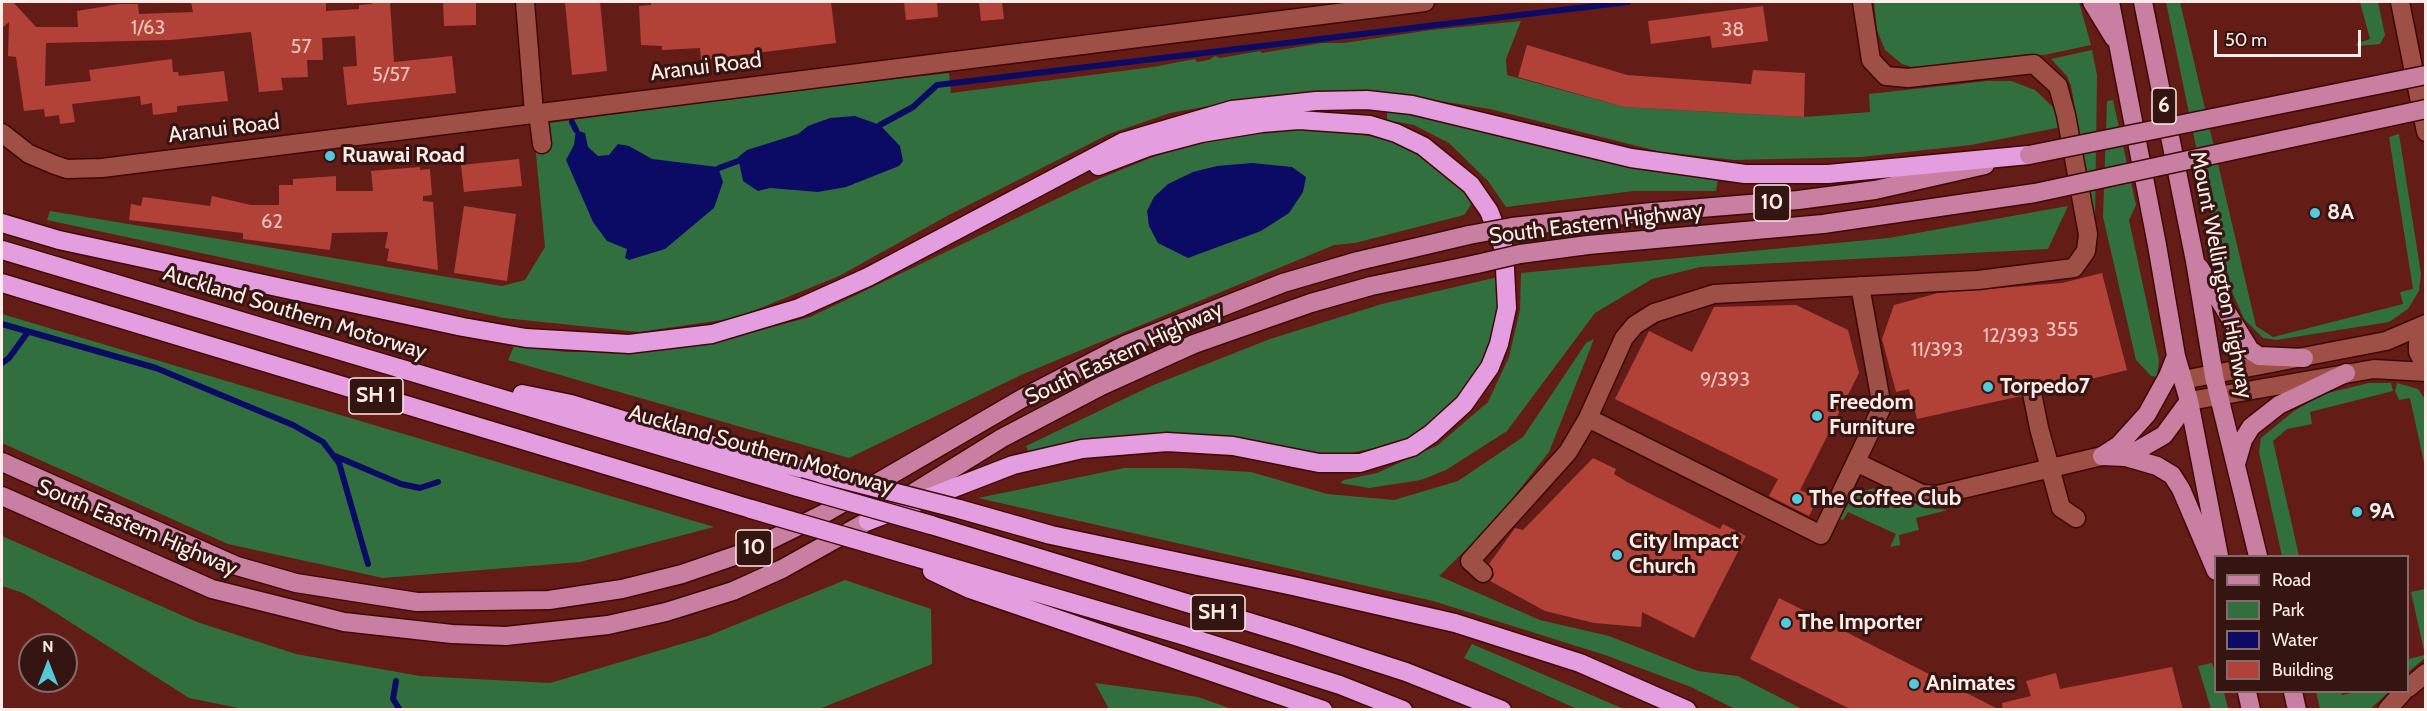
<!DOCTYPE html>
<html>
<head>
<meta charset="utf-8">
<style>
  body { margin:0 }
  #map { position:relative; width:2427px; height:711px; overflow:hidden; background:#641c16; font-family:Cabin,sans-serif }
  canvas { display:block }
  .frame { position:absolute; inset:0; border:3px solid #ffece9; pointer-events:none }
  .legend { position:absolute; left:2214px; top:555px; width:195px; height:138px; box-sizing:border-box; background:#351511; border:2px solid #866b67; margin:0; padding:8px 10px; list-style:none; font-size:18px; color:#ffece9 }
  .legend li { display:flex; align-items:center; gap:12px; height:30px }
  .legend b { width:30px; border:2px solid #866b67 }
  .north { position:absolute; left:18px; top:633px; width:60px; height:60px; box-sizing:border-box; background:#351511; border:2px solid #866b67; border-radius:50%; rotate:0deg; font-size:16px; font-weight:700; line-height:24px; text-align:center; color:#ffece9 }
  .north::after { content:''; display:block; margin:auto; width:21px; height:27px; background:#53cadc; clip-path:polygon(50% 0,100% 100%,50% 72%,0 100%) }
  .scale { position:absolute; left:2214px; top:30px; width:147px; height:27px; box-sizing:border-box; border:3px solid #ffece9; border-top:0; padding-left:8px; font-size:18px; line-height:21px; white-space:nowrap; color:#ffece9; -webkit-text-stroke:4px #351511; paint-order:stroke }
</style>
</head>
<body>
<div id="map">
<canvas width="2427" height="711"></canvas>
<div class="frame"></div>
<ul class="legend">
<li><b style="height:8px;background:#c87fa2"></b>Road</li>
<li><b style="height:16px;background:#326f3f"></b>Park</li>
<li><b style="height:16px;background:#0b0b66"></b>Water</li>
<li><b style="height:16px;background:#b24237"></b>Building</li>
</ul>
<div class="north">N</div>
<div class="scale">50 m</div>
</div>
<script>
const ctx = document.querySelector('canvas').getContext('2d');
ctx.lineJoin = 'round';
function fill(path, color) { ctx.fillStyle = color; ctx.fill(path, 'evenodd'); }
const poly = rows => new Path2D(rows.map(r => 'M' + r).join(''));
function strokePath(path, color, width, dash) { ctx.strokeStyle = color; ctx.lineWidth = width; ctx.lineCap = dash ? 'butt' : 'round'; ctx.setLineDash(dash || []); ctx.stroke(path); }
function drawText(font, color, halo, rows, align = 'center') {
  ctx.font = font + ' Cabin,sans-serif'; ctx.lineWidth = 6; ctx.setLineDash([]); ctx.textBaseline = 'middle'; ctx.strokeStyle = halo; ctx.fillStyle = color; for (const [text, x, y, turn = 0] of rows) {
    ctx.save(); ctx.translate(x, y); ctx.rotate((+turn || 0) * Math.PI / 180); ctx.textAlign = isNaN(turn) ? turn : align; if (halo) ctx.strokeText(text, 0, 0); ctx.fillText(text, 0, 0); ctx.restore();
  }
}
fill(poly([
  [1874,2,2079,2,2091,45,2044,55,2030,54,1915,68,1902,64,1885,50,1877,30],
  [2166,2,2180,2,2256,326,2273,337,2403,304,2400,292,2413,289,2389,137,2399,134,2421,274,2419,291,2408,309,2389,322,2276,340,2263,338,2244,319,2233,294,2204,185],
  [2360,2,2378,2,2385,35,2380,44,2357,46,2356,44,2370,39],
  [1521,21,1506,59,1507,75,1624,107,1804,117,1870,112,1869,94,1987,81,2011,81,2035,90,2054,108,2061,127,1971,145,1861,157,1735,160,1661,152,1490,109,1396,94,1247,99,1170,113,1109,134,947,216,839,276,736,318,639,332,504,318,47,220,50,211,502,286,525,280,545,247,535,144,551,142,550,123,770,93,949,73,951,93,1153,67,1195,59,1197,62,1209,60,1215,56,1220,58,1260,51,1262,53,1322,43,1344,43,1431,30],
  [2092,50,2097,75,2095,222,2071,86,2067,76,2051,59],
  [2113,100,2136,205,2129,220,2159,360,2157,377,2151,376,2136,360,2103,217,2107,101],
  [1404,111,1718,179,1716,191,1634,191,1506,207,1488,181,1449,143,1414,125,1387,120,1387,112],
  [1305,128,1385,138,1433,161,1457,183,1473,202,1464,215,1355,243,1334,245,1021,375,849,458,508,360,514,346,567,352,644,352,715,342,810,317,1096,180,1165,152,1231,136],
  [2068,206,2048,249,1700,267,1652,279,1595,313,1507,431,1446,470,1421,480,1369,488,1340,483,1344,480,1377,473,1438,445,1488,402,1509,357,1520,310,1521,273,1889,238],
  [1498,277,1498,321,1483,363,1451,409,1402,442,1337,456,1257,441,1187,435,1029,453,1026,446,1151,386,1270,339,1382,304],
  [2,314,394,431,714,527,580,562,383,578,228,544,2,443],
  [1594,339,1549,452,1493,523,1439,576,1540,620,1609,636,1698,671,1738,676,1802,709,1735,709,1691,687,1605,655,1433,601,978,498,1124,468,1184,468,1251,472,1327,494,1394,500,1458,481,1523,437,1586,343],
  [2369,383,2391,383,2393,391,2310,412,2312,424,2287,429,2273,441,2299,556,2282,556,2259,452,2261,438,2294,411,2323,394],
  [2397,383,2418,389,2425,399,2425,467,2410,398,2399,400,2395,391],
  [1875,488,1926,508,1948,510,1916,518,1919,530,1899,535,1900,545,1890,547,1896,534,1848,512,1843,520,1839,519,1855,493],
  [2,536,197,622,296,654,420,676,550,683,708,636,845,580,931,609,932,664,819,709,243,709,189,698,48,608,23,593,2,586],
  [2425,589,2425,658,2408,672,2408,659,2425,655,2411,592],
  [1472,644,1624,709,1577,709,1464,658],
  [2212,663,2215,672,2216,692,2224,692,2228,709,2211,709,2198,666],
  [1095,683,1198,697,1232,709,1109,709],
  [2316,692,2341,692,2342,695,2357,692,2389,692,2369,710,2320,709]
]), '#326f3f');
fill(poly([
  [855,116,880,125,900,146,903,161,899,166,846,187,818,192,770,188,758,191,743,181,738,157,747,150,798,134,808,126,830,118],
  [576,130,585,133,588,147,598,156,609,155,618,144,629,146,652,159,718,167,723,182,714,208,665,249,629,260,625,258,627,249,607,241,593,222,566,160,574,145],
  [1252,163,1292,167,1306,177,1303,192,1289,213,1261,231,1188,258,1158,243,1149,226,1147,211,1154,197,1168,184,1193,172,1217,166]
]), '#0b0b66');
strokePath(poly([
  [572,122,576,130],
  [880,125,913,107,937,85,1628,2],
  [719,168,738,161],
  [2,324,156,368,293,425,323,442,339,463,368,564],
  [2,363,9,358,28,332],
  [335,456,401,484,420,488,438,482],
  [396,681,393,699,400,710]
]), '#0b0b66', 6);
fill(poly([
  [2,2,13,2,36,27,78,27,77,11,119,4,138,4,139,14,193,12,191,2,326,2,326,11,359,9,359,5,372,4,372,2,390,2,394,62,452,56,456,93,347,105,343,67,357,66,355,36,322,38,323,60,307,60,308,77,281,78,283,90,259,92,251,32,171,40,46,43,45,86,91,81,89,70,172,59,173,72,178,72,179,76,224,71,228,101,177,106,177,112,153,115,152,103,141,105,140,96,72,104,75,122,60,124,59,115,45,117,44,109,24,111,16,57,8,56,9,22,2,28],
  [443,2,476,2,476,25,444,26],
  [565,2,600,2,607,71,572,75],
  [651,2,831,2,836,43,701,60,700,48,662,50,662,46,641,45,639,6,651,5],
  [904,2,937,2,938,17,906,20],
  [979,2,1002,2,1004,19,981,21],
  [1763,6,1768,41,1712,48,1710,36,1651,44,1648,21],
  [1527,45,1627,75,1751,84,1753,70,1805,73,1804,117,1624,107,1518,77],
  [519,159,522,186,464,192,461,165],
  [420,167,420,170,430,169,432,195,423,196,423,201,433,202,438,270,387,261,389,249,385,248,388,232,332,233,330,250,243,239,243,233,129,220,131,204,141,206,143,197,210,206,212,196,251,205,279,205,279,185,293,185,293,179,336,176,336,191,373,191,371,171],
  [464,206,516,214,507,281,454,273],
  [2102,273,2127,370,2043,391,2036,383,2029,382,2022,389,2021,396,1917,419,1909,389,1896,392,1882,339,1894,305,1938,293,2062,283],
  [1796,305,1848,330,1859,373,1800,490,1818,498,1809,516,1769,496,1778,479,1615,399,1649,331,1692,352,1714,307],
  [1593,458,1616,469,1614,474,1627,482,1720,529,1723,524,1746,536,1694,638,1642,612,1641,627,1594,623,1545,611,1490,581,1494,575,1489,564,1515,528,1523,530],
  [1779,598,2000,710,1852,710,1750,659],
  [2172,667,2183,710,2003,710,2002,703,2031,696,2026,681,2056,673,2060,689]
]), '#b24237');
const minor = poly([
  [525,2,534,113],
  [2400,2,2426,132],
  [538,113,542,144],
  [2,133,29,154,55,165,67,169,102,168,1425,2],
  [2426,327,2418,344,2418,352,2426,367],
  [2183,380,2386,341,2426,324],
  [2032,393,2039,428,2061,508,2076,518],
  [2189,401,2374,369,2426,372],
  [1588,418,1821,535,1882,407,1860,286],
  [1856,462,1922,494,1937,495,2102,456],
  [1483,573,1470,561,1568,452,1588,418,1624,338,1635,325,1654,313,1714,294,1978,280,2074,268,2086,251,2088,234,2066,115,2058,86,2034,64,1908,78,1886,76,1871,60,1862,2],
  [2408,688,2426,673],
  [2387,710,2403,692]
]);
const major = poly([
  [2092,2,2114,38],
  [2110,2,2157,245,2176,356,2189,401,2219,556],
  [2143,2,2195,261,2214,376,2258,556],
  [1512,227,1652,212,1798,200,1875,190,1985,165],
  [1520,254,1588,245,1823,224,2035,193],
  [2199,267,2250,350,2259,356,2304,358],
  [2102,456,2126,457,2157,466,2172,475,2181,489,2216,571],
  [2102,456,2119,445,2147,414,2168,376,2176,356],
  [2126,457,2164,435,2189,401],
  [2,462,237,566,296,583,417,602,549,600,622,589,682,574,746,552,827,512,1023,398,1125,345,1283,283,1358,261,1469,235],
  [2236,464,2243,440,2251,427,2279,405,2346,373],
  [2,496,212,589,344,622,452,634,506,636,608,625,666,612,733,591,782,569,868,521,1002,438,1101,386,1194,344,1311,303,1371,286,1477,264],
  [2247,692,2251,710],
  [2293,692,2297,710]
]);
const highway = poly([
  [2,223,59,240,463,327,526,338,629,344,712,334,799,308,868,277,1123,142,1232,110,1316,101,1367,100,1412,105,1631,158,1745,174,1828,174,2029,155],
  [2,250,798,487],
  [2,283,751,509],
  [522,394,571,404,662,432,822,474],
  [959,509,1051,535,1293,586,1455,623,1580,663,1687,710],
  [868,521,1013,465,1082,449,1167,442,1233,446,1319,463,1360,463,1412,447,1431,434,1464,404,1490,367,1499,344,1507,308,1504,249,1489,211,1471,185,1423,146,1396,133,1370,125,1299,120,1262,123,1201,133,1148,147,1098,166],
  [931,525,1295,636,1406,672,1502,710],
  [888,549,1182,635,1340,685,1403,710],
  [932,571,970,589,1323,710]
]);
strokePath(minor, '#3f0806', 21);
strokePath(major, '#3f0806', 21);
strokePath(highway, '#3f0806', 21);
strokePath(minor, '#9e5046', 18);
strokePath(major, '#c87fa2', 18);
strokePath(highway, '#e49ee0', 18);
const majorBridge = poly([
  [2029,155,2426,75],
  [2035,193,2426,109],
  [1469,235,1512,227],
  [1477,264,1520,254]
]);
const highwayBridge = poly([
  [822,474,959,509],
  [798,487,931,525],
  [751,509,888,549]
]);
strokePath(majorBridge, '#3f0806', 21, []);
strokePath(highwayBridge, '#3f0806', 21, []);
strokePath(majorBridge, '#c87fa2', 18);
strokePath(highwayBridge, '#e49ee0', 18);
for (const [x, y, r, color] of [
  [330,156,6,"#53cadc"],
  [2315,213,6,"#53cadc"],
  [1988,387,6,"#53cadc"],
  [1817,416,6,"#53cadc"],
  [1797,499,6,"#53cadc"],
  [2357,512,6,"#53cadc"],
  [1617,555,6,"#53cadc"],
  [1786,623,6,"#53cadc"],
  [1914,684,6,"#53cadc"]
]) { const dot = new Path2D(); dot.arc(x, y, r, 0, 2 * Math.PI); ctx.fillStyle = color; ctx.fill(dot); strokePath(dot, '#351511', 2); }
drawText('20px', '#ecc2bc', null, [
  ["1/63",148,28],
  ["38",1733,30],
  ["57",301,47],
  ["5/57",391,75],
  ["62",272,222],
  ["355",2062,330],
  ["12/393",2011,336],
  ["11/393",1937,350],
  ["9/393",1725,380]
]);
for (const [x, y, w] of [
  [2164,106,24],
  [1772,203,36],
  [376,396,54],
  [754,548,36],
  [1218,613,54]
]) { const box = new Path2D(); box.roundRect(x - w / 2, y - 18, w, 36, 4.5); ctx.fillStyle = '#351511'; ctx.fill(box); strokePath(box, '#ffece9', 1.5); }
drawText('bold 21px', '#ffece9', null, [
  ["6",2164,106],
  ["10",1772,203],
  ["SH 1",376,396],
  ["10",754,548],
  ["SH 1",1218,613]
]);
drawText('22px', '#ffece9', '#351511', [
  ["Aranui Road",706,67,-7],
  ["Aranui Road",224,129,-7],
  ["South Eastern Highway",1596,224,-7],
  ["Mount Wellington Highway",2221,275,79],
  ["Auckland Southern Motorway",295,313,17],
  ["South Eastern Highway",1124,354,-25],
  ["Auckland Southern Motorway",761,450,16],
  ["South Eastern Highway",137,528,23]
]);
drawText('bold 22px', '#ffece9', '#351511', [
  ["Ruawai Road",342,156],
  ["8A",2327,213],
  ["Torpedo7",2000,387],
  ["Freedom",1829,403],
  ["Furniture",1829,428],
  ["The Coffee Club",1809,499],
  ["9A",2369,512],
  ["City Impact",1629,542],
  ["Church",1629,567],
  ["The Importer",1798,623],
  ["Animates",1926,684]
], 'left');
</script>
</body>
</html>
